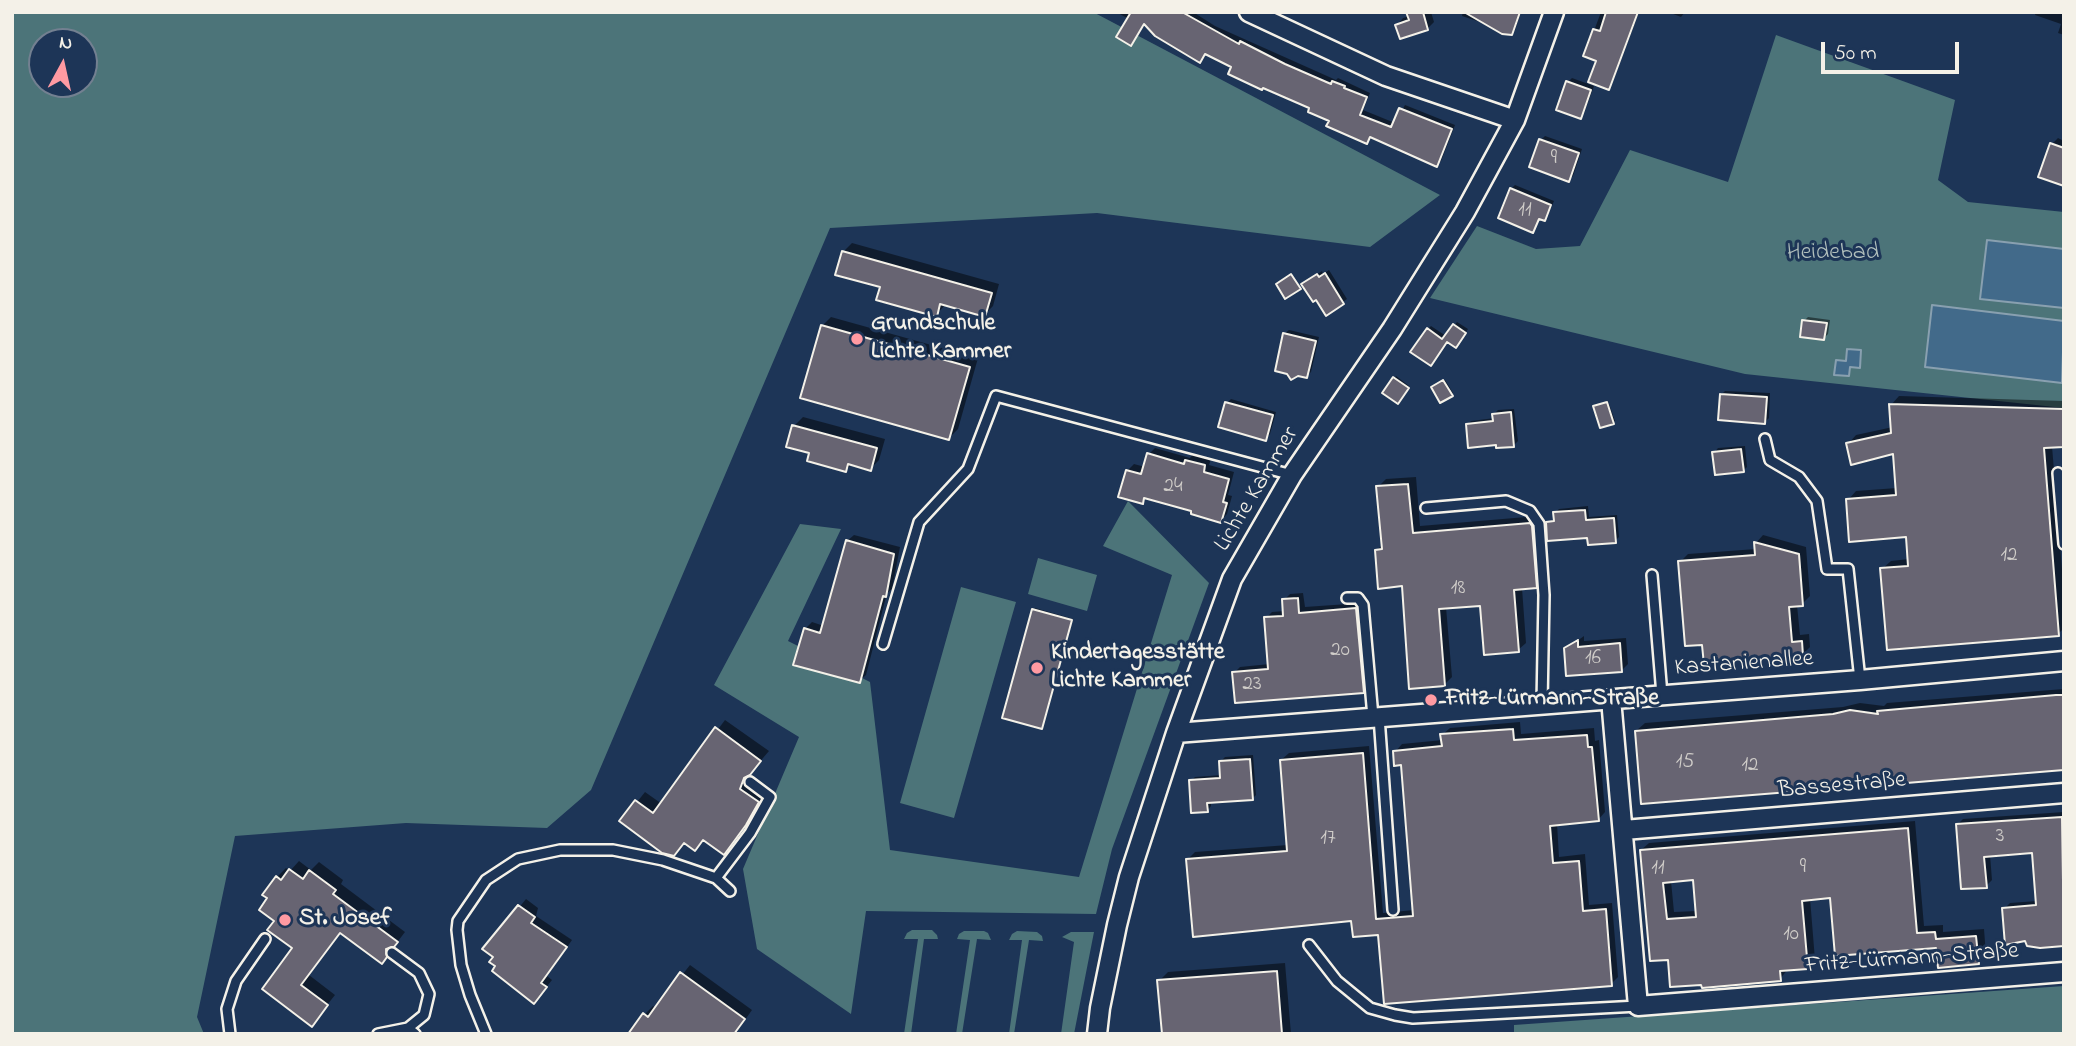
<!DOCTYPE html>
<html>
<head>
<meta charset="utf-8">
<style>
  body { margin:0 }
  #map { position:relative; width:2076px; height:1046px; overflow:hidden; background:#1d3557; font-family:"Indie Flower",sans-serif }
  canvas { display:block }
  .frame { position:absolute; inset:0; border:14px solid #f4f1e8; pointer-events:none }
  .north { position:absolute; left:28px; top:28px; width:70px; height:70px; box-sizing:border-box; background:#1d3557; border:2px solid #738091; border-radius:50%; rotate:8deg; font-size:19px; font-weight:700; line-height:28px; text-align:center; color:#f4f1e8 }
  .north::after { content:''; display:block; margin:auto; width:24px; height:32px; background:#ff9aa2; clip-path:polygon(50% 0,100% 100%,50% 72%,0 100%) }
  .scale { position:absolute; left:1821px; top:42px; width:138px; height:32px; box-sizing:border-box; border:4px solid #f4f1e8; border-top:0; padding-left:9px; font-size:21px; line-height:24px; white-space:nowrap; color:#f4f1e8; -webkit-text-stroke:5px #1d3557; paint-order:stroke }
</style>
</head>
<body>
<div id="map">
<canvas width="2076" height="1046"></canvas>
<div class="frame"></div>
<div class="north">N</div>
<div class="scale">50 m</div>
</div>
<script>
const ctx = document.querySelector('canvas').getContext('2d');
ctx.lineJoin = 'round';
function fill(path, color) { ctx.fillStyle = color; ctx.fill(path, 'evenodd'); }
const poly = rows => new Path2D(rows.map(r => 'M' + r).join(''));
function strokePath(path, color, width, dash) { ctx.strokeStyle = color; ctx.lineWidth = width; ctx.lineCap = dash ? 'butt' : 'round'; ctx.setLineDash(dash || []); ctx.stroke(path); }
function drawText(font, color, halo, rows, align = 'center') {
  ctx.font = font + ' "Indie Flower",sans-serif'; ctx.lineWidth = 6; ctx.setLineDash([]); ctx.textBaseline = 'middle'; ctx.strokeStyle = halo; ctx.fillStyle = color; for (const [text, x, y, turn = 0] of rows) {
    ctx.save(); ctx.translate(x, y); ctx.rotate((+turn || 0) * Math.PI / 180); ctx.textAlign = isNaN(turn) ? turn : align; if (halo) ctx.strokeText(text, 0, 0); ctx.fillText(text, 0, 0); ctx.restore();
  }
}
fill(poly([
  [12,12,1093,12,1440,195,1370,247,1097,213,830,228,591,790,547,828,406,823,235,836,197,1017,204,1034,12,1034],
  [42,42,84,42,84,84,42,84],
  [1776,35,1955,100,1938,180,1968,202,2064,212,2064,408,1745,374,1430,298,1477,226,1536,249,1580,246,1630,150,1728,182],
  [1128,501,1209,583,1112,849,1096,914,866,911,851,1014,757,949,743,869,799,737,714,685,800,524,841,529,788,641,870,682,890,850,1079,877,1172,575,1103,546],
  [1038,558,1097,575,1087,611,1028,594],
  [961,587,1016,602,954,818,900,803],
  [912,930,932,930,937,935,938,939,924,939,911,1034,904,1034,918,939,904,939,907,933],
  [964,931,984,931,988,933,991,940,977,939,962,1034,956,1034,970,940,957,939,959,934],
  [1017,931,1037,932,1042,936,1043,941,1029,940,1014,1034,1009,1034,1022,940,1009,940,1012,934],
  [1071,932,1094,932,1074,1034,1061,1034,1074,942,1062,937],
  [2064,986,2064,1034,1514,1034,1514,1025]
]), '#4c7479');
const water = poly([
  [1987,240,2064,249,2064,308,1980,299,1987,240],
  [1932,305,2064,321,2062,383,1925,367,1932,305],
  [1847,349,1861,350,1860,368,1850,367,1849,376,1834,375,1836,360,1846,361,1847,349]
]);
fill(water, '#426a8a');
strokePath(water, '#89a0b0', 2);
fill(poly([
  [1116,12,1193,12,1215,26,1336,80,1338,78,1370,93,1363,110,1395,123,1405,105,1455,125,1441,161,1436,165,1372,136,1366,142,1312,107,1206,53,1200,60,1145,23,1131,44,1129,19],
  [1408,12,1431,12,1434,22,1428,28,1401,37,1397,25,1403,18,1410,16],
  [1463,12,1521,12,1515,30,1511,34,1482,21,1480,22,1462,16],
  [1601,12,1639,12,1612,84,1608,88,1598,60,1585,55],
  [1668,12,1685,12,1681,17],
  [2036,12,2064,12,2064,35,2058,33,2061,24,2035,15],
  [1572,78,1594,86,1584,113,1580,117,1568,82],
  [1545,136,1582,149,1573,176,1568,180,1531,166,1541,140],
  [2058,138,2064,141,2064,184,2052,144],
  [1515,185,1554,201,1548,215,1544,219,1540,218,1532,231,1511,189],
  [852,243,999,284,993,306,984,315,946,304,936,315,882,286,843,252],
  [1329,270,1347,299,1326,313,1307,281,1322,271,1323,274],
  [831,317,978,358,958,429,949,438,822,326],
  [1808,317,1830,320,1828,334,1824,338,1804,321],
  [1457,322,1468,329,1459,343,1448,340,1434,361,1428,329,1431,326,1446,336],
  [1289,330,1319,337,1311,372,1307,376,1284,334],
  [1396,376,1409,386,1398,401,1384,392],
  [1445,380,1453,393,1452,394,1434,386],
  [1725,391,1770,393,1769,418,1765,422,1721,395],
  [1899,396,2064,401,2064,445,2052,446,2064,594,2064,628,2058,634,1882,569,1891,561,1909,559,1907,535,1848,500,1856,491,1897,488,1895,452,1848,444,1856,435,1893,427,1891,405],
  [1231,399,1276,412,1270,434,1266,439,1227,403],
  [1608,401,1615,421,1613,422,1597,405],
  [1514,409,1518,441,1514,445,1467,425,1471,421,1495,418,1494,414,1498,410],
  [803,417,885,439,879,460,870,469,852,464,846,470,811,452,794,426],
  [1745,446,1747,467,1743,471,1714,453,1718,448],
  [1155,448,1190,458,1193,454,1211,459,1209,465,1234,472,1228,495,1232,496,1227,514,1220,521,1194,510,1146,497,1142,502,1127,471,1134,464,1145,467,1149,454],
  [1416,477,1420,526,1538,516,1543,579,1536,587,1522,588,1526,643,1518,650,1482,604,1446,607,1452,677,1444,685,1403,585,1377,550,1383,544,1378,487,1386,479],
  [1588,506,1589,517,1617,515,1619,537,1615,541,1589,536,1547,523,1556,518,1555,513,1559,509],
  [854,535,900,547,892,589,887,593,866,675,859,681,805,629,812,622,824,626,847,541],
  [1763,535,1806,547,1810,596,1802,604,1797,605,1800,635,1809,634,1810,647,1802,655,1703,643,1680,562,1688,554,1756,549,1756,543],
  [1303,593,1305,607,1362,603,1369,685,1363,691,1234,673,1240,667,1270,664,1266,618,1272,612,1285,611,1284,600,1290,594],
  [1035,608,1073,619,1042,727,1033,610],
  [1584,636,1584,641,1626,638,1628,664,1622,670,1566,649],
  [2064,689,2064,768,1842,783,1839,786,1636,731,1645,723,1843,707,1860,703,1884,706,1887,703],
  [725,720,769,751,751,772,748,779,767,793,755,815,724,853,704,839,695,849,685,842,673,854,622,821,645,792,662,804],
  [1520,722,1521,734,1594,728,1595,741,1599,740,1605,812,1598,820,1557,823,1559,857,1585,854,1589,905,1612,903,1618,977,1611,984,1380,933,1353,920,1188,859,1195,852,1288,845,1281,760,1289,753,1369,746,1383,913,1414,910,1402,763,1395,752,1402,744,1443,740,1442,735,1450,728],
  [1253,755,1256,795,1252,799,1211,801,1211,806,1207,811,1191,781,1195,777,1222,775,1221,761,1225,757],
  [2064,812,2064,944,2004,909,2010,903,2037,901,2033,851,1990,855,1992,880,1986,886,1957,825,1963,819],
  [1915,821,1924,926,1943,925,1943,932,1984,929,1986,955,1978,963,1938,946,1832,896,1810,898,1815,960,1807,967,1788,969,1780,979,1670,958,1641,850,1649,843],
  [1695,879,1697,911,1674,912,1671,881],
  [299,861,311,870,319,862,343,880,341,884,405,932,382,962,341,932,309,975,335,995,312,1024,264,989,294,948,276,921,270,898,277,877,286,868,290,871],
  [526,899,538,908,536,916,572,940,547,976,552,980,540,995,498,966,496,957,485,949],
  [1285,963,1291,1034,1163,1034,1159,981,1168,972],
  [690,965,752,1010,735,1034,664,1034,644,1015,653,1006,656,1008]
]), '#0007');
const building = poly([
  [1131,12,1182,12,1239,44,1240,41,1285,64,1331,84,1332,81,1345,86,1344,88,1367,97,1360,115,1391,127,1399,108,1452,129,1437,167,1370,137,1367,144,1326,126,1329,121,1308,112,1309,108,1263,88,1262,90,1228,74,1231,67,1205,54,1200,63,1155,36,1144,24,1131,46,1116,37,1131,12],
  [1406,12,1423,12,1428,30,1400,39,1395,25,1409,20,1406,12],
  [1464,12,1520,12,1512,35,1502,34,1464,12],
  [1606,12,1638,12,1609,90,1588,82,1596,61,1583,56,1593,29,1600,31,1606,12],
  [1566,81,1591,90,1581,119,1556,110,1566,81],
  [1539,139,1579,153,1569,182,1529,167,1539,139],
  [2050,143,2064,148,2064,186,2038,177,2050,143],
  [1510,188,1551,205,1545,221,1539,219,1533,233,1498,218,1510,188],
  [842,251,992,293,985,317,940,304,937,317,876,300,880,287,835,275,842,251],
  [1325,273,1344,304,1326,316,1316,300,1313,302,1301,284,1317,274,1319,277,1325,273],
  [1291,274,1301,289,1285,299,1276,284,1291,274],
  [1802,320,1827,323,1824,340,1800,337,1802,320],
  [1453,324,1466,333,1456,348,1447,342,1431,366,1410,352,1427,328,1442,339,1453,324],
  [821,325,970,367,949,440,800,398,821,325],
  [1283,333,1316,341,1307,378,1298,376,1291,380,1287,374,1275,371,1283,333],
  [1393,377,1409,388,1398,404,1382,393,1393,377],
  [1443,380,1453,396,1440,403,1431,387,1443,380],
  [1720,394,1767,397,1765,424,1718,420,1720,394],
  [1225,402,1273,415,1266,441,1218,427,1225,402],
  [1607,402,1614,424,1600,428,1593,406,1607,402],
  [1889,404,2064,409,2064,447,2044,448,2059,636,1887,650,1880,568,1908,566,1906,537,1849,542,1846,499,1896,495,1893,454,1851,465,1846,443,1891,433,1889,404],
  [1511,412,1514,447,1496,448,1496,445,1468,448,1466,424,1493,421,1492,414,1511,412],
  [792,425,877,448,871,471,848,464,846,472,807,461,809,453,786,447,792,425],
  [1741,449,1744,472,1715,475,1712,452,1741,449],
  [1147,453,1184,464,1185,460,1205,465,1204,472,1229,479,1223,502,1227,503,1221,523,1191,514,1191,511,1144,498,1143,504,1118,497,1126,470,1141,474,1147,453],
  [1408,484,1413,533,1530,523,1532,526,1537,588,1514,590,1519,652,1484,655,1480,606,1439,609,1445,686,1409,689,1402,586,1378,589,1375,550,1382,549,1376,486,1408,484],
  [1585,510,1586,520,1614,518,1616,543,1588,545,1587,538,1547,541,1546,522,1554,521,1553,512,1585,510],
  [846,540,894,554,886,597,883,596,860,683,793,665,804,628,820,633,846,540],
  [1754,542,1799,554,1803,606,1789,607,1792,642,1802,641,1803,656,1704,665,1702,645,1685,646,1678,561,1755,555,1754,542],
  [1298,598,1299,613,1356,608,1364,693,1235,703,1232,672,1268,669,1264,617,1283,616,1282,599,1298,598],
  [1032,609,1072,620,1042,729,1002,718,1032,609],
  [1578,640,1578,647,1620,643,1622,672,1566,676,1564,648,1578,640],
  [2056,695,2064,695,2064,770,1870,786,1855,784,1855,787,1839,784,1839,788,1641,804,1635,731,1833,714,1850,710,1878,714,1877,711,2056,695],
  [715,727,761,761,750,775,744,778,740,789,759,802,746,825,724,855,703,840,695,851,684,843,674,856,662,853,619,821,635,800,653,813,715,727],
  [1513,729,1514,740,1587,735,1588,747,1592,747,1599,821,1550,826,1553,863,1579,861,1583,911,1606,909,1612,986,1384,1004,1378,935,1353,937,1351,921,1193,937,1186,859,1287,851,1280,760,1363,753,1376,919,1413,916,1401,765,1394,766,1393,751,1442,746,1440,734,1513,729],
  [1250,759,1253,800,1207,803,1208,812,1191,813,1189,780,1220,778,1219,761,1250,759],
  [2062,817,2064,946,2040,948,2027,946,2025,941,2005,945,2002,908,2036,905,2032,853,1984,857,1987,888,1961,889,1956,824,2062,817],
  [1908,828,1917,933,1935,932,1936,939,1976,936,1979,964,1938,968,1936,948,1835,956,1830,898,1802,901,1808,969,1780,971,1781,981,1702,988,1701,985,1670,987,1668,960,1650,961,1640,850,1908,828],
  [1693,880,1696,917,1667,919,1663,883,1693,880],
  [289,869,303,879,309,870,336,890,333,894,398,942,394,947,386,949,387,957,382,964,340,933,301,985,328,1005,312,1027,262,989,292,948,267,930,274,921,259,910,267,898,262,895,276,876,281,880,289,869],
  [518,905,535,917,531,923,567,947,541,983,547,987,534,1004,492,971,495,966,489,962,493,957,482,949,518,905],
  [1277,971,1282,1034,1162,1034,1157,980,1277,971],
  [680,972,745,1019,734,1034,628,1034,643,1013,648,1017,680,972]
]);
fill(building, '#676472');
strokePath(building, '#f4f1e8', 2);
const lane = poly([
  [1765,439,1770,460,1799,477,1817,501,1827,569,1848,569,1860,680],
  [2058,473,2064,544],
  [1426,508,1506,501,1530,511,1539,524,1544,595,1542,704],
  [1652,575,1662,695],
  [1347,598,1358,598,1363,605,1373,717],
  [883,644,919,522,968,469,996,396,1292,475],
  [1379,717,1393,910],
  [716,878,750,833,770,797,750,782],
  [1309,945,1337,981,1370,1008,1395,1015,1413,1018,1638,1006],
  [392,953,419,973,429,994,424,1015,408,1028],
  [230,1034,227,1009,236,981,265,939],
  [378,1034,408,1028,415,1034],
  [486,1034,470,995,461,965,457,930,458,921,486,880,518,859,560,850,613,850,663,860,716,878,730,891]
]);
const street = poly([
  [1249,12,1386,76,1515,120],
  [1611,699,1638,1006,2064,972],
  [1176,733,1860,680,2064,661],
  [1624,830,2064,793],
  [1097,1034,1100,1008,1117,925,1129,877,1176,733,1232,579,1292,475,1392,329,1465,212,1515,120,1554,12]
]);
strokePath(lane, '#f4f1e8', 14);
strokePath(street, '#f4f1e8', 23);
strokePath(lane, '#1d3557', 9);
strokePath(street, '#1d3557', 18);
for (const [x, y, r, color] of [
  [857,339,7,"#ff9aa2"],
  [1037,668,7,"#ff9aa2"],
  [1431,700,7,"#ff9aa2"],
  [285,920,7,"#ff9aa2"]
]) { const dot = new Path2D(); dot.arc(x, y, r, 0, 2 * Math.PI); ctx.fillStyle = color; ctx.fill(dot); strokePath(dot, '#1d3557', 2.5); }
drawText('21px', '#d1ceca', null, [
  ["9",1554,160],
  ["11",1525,212],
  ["24",1173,488],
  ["12",2009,557],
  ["18",1458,590],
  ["20",1340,652],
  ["16",1593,660],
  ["23",1252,686],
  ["15",1685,764],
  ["12",1750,767],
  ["3",2000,838],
  ["17",1328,840],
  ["9",1803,869],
  ["11",1658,870],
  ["10",1791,936]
]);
drawText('24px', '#b1bfbc', '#1d3557', [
  ["Heidebad",1833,254]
]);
drawText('bold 24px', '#f4f1e8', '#1d3557', [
  ["Grundschule",871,325],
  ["Lichte Kammer",871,353],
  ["Kindertagesstätte",1051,654],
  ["Lichte Kammer",1051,682],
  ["Fritz-Lürmann-Straße",1445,700],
  ["St. Josef",299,920]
], 'left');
drawText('24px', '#f4f1e8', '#1d3557', [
  ["Lichte Kammer",1258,490,-59],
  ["Kastanienallee",1744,665,-4],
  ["Bassestraße",1842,787,-5],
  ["Fritz-Lürmann-Straße",1912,960,-4]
]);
</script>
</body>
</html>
